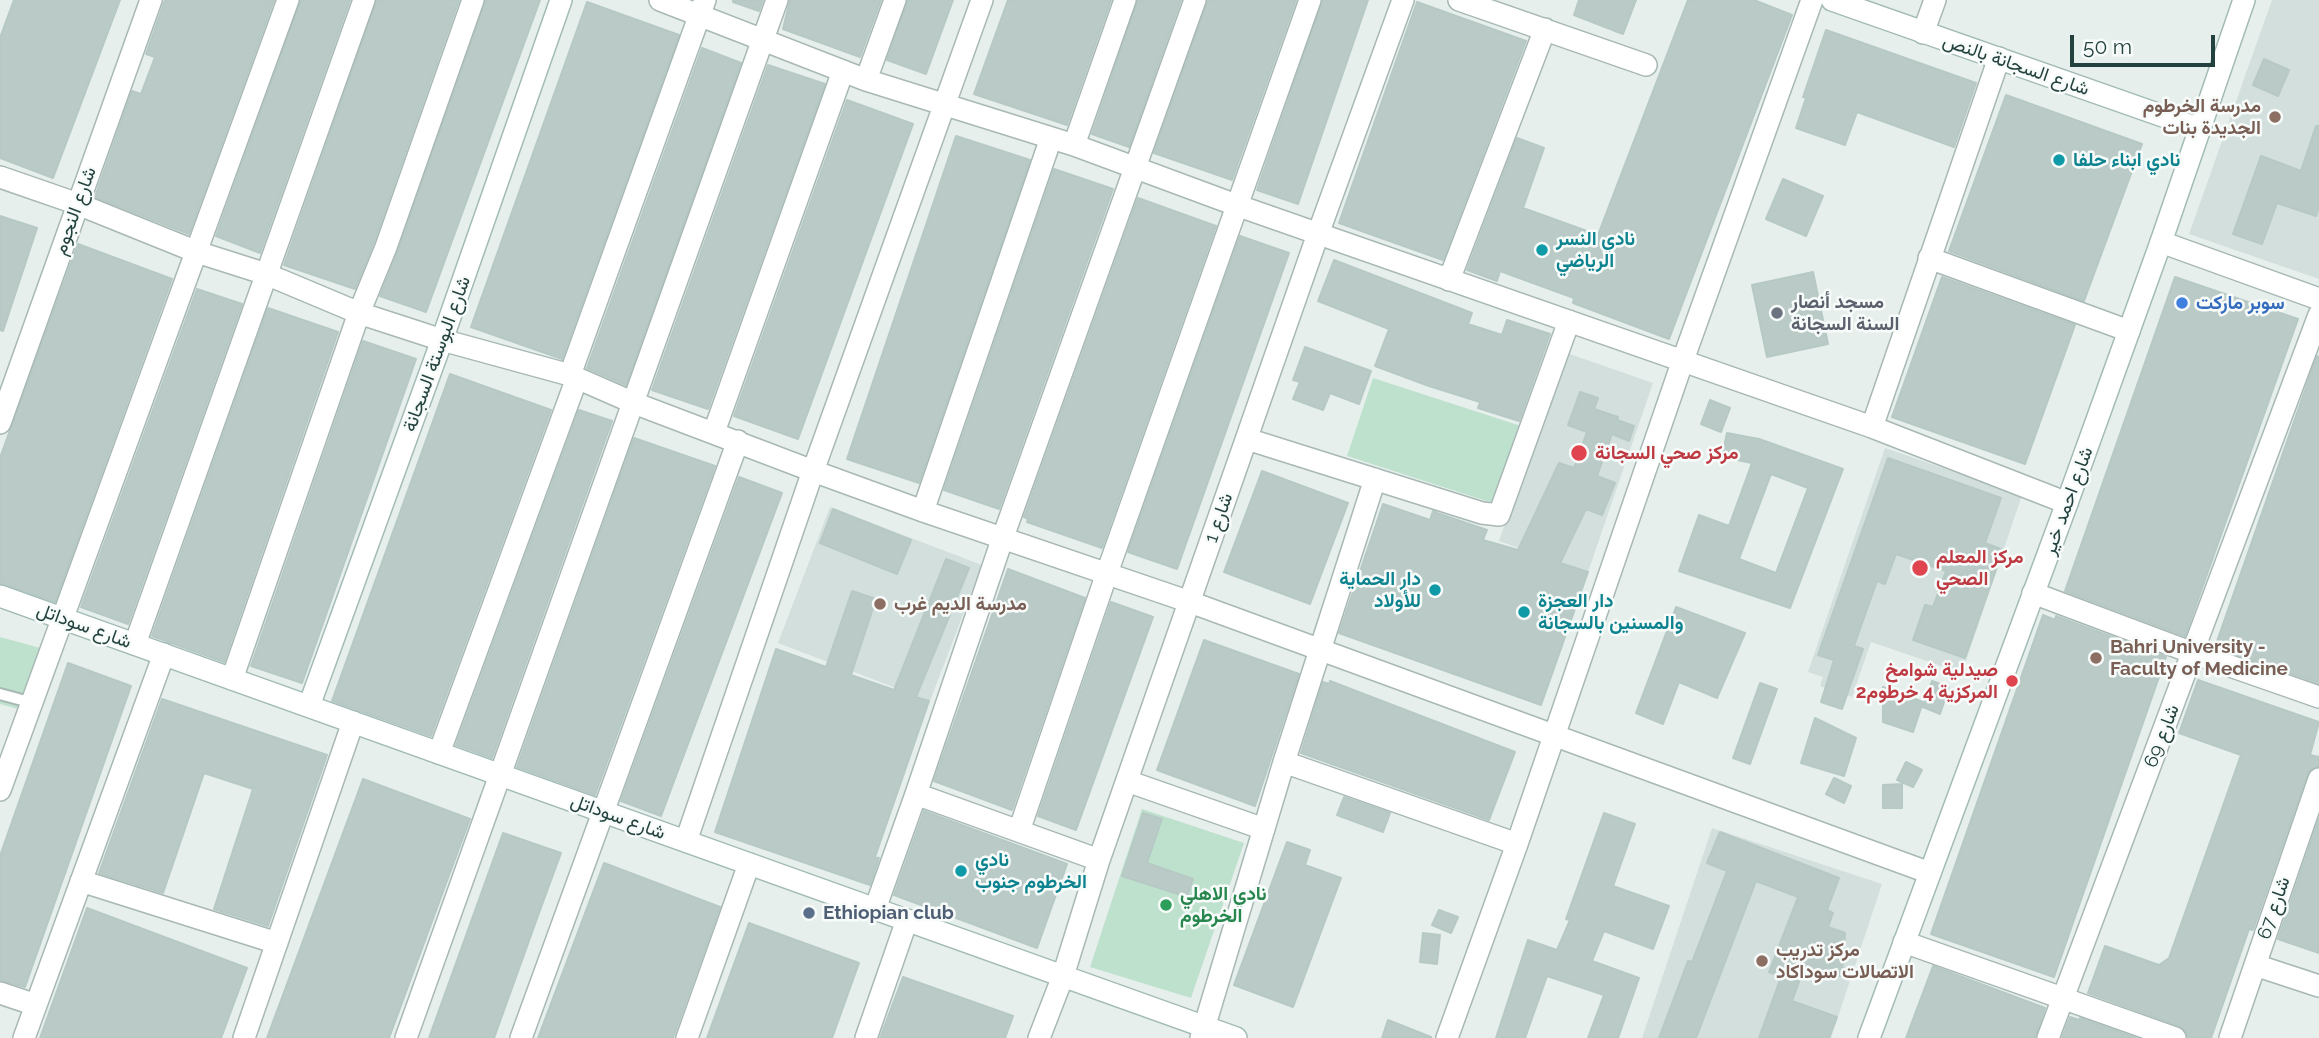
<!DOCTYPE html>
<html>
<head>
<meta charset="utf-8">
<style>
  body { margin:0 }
  #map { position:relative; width:2319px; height:1038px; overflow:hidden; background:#e6efec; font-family:Raleway,sans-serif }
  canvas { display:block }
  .scale { position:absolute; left:2070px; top:35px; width:145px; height:32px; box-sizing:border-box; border:4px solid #23423f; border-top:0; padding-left:9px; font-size:21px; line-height:24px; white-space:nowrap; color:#23423f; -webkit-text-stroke:5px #f7fbf9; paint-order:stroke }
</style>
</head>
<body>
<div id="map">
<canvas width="2319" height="1038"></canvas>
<div class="scale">50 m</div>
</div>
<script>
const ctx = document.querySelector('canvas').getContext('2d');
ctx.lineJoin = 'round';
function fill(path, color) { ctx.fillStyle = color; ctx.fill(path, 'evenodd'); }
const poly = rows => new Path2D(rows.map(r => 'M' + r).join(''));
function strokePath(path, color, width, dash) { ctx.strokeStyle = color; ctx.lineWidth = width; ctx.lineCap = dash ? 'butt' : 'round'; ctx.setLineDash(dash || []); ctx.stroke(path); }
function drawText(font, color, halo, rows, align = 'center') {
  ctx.font = font + ' Raleway,Vazirmatn,sans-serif'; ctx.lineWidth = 5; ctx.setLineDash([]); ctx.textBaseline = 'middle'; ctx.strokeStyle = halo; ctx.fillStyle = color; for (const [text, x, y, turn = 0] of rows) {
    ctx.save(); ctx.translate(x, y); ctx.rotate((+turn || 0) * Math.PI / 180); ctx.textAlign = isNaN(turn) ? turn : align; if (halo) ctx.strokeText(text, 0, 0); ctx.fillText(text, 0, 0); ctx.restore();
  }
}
fill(poly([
  [2272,0,2319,0,2319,279,2189,234],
  [1564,352,1653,383,1588,572,1499,541],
  [1885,448,2022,495,1962,673,1871,642,1852,697,1820,686,1823,677,1808,672],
  [830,507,982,565,930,701,778,643],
  [1712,828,1882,884,1831,1038,1642,1038]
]), '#d3dfdc');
fill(poly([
  [1373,378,1524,427,1499,505,1347,456],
  [0,637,44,649,26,711,0,704],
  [1142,809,1244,843,1191,998,1090,967]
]), '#bee1cd');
const building = poly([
  [14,0,120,0,53,178,0,158,0,38,14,0],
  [165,0,274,0,189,234,95,197,132,91,141,94,155,57,146,54,165,0],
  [301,0,350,0,260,253,216,236,301,0],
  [377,0,459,0,374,242,355,289,284,265,377,0],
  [486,0,540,0,426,312,380,296,398,251,486,0],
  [733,0,763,0,759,11,733,2,733,0],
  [790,0,881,0,860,57,783,29,790,0],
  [908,0,953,0,926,74,887,60,908,0],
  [1008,0,1111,0,1067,125,974,94,1008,0],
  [1138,0,1181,0,1129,147,1092,134,1138,0],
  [1208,0,1296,0,1232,180,1154,153,1208,0],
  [1323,0,1368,0,1298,204,1257,190,1323,0],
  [1579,0,1636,0,1623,34,1574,15,1579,0],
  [1688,0,1754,0,1792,15,1669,339,1573,303,1574,298,1500,271,1497,281,1467,270,1517,138,1544,148,1523,208,1598,235,1688,0],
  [587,2,679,35,562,359,471,327,587,2],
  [1417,2,1526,41,1443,260,1339,223,1417,2],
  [1826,30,1976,83,1954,147,1857,112,1845,145,1796,128,1806,98,1803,97,1826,30],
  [702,48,741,63,626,385,587,368,702,48],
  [2264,59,2289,70,2278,96,2253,85,2264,59],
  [768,65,825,84,708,409,652,390,768,65],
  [2006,95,2142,144,2084,301,1949,251,2006,95],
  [847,100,913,124,798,439,734,416,847,100],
  [2316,126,2319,126,2319,206,2316,216,2277,203,2262,244,2233,234,2261,156,2301,171,2316,126],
  [956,136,1030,160,919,483,847,459,956,136],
  [1054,169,1113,189,999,509,944,490,1054,169],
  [1783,179,1823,196,1806,236,1766,219,1783,179],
  [1138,198,1216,226,1102,548,1027,522,1028,519,1024,517,1138,198],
  [0,216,37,228,3,331,0,330,0,216],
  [1240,236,1289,253,1177,569,1128,552,1240,236],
  [78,244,172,279,55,602,0,583,0,458,78,244],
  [1334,260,1472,313,1468,324,1502,335,1507,320,1550,334,1519,421,1478,408,1480,402,1429,386,1375,366,1389,329,1318,301,1334,260],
  [1813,272,1828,344,1767,357,1752,285,1813,272],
  [1942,277,2075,325,2025,464,1892,417,1942,277],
  [2175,277,2298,319,2185,636,2065,591,2175,277],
  [197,289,242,304,128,624,81,607,197,289],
  [268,308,338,332,224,662,152,636,268,308],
  [363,341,416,359,302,683,251,666,363,341],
  [1305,347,1371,371,1359,404,1330,393,1323,410,1293,399,1300,382,1293,380,1305,347],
  [2317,356,2319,357,2319,683,2215,647,2317,356],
  [450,374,551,410,431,736,332,701,450,374],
  [1580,392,1598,398,1594,409,1618,417,1617,420,1634,426,1629,441,1612,434,1597,476,1615,483,1602,515,1586,509,1560,563,1588,572,1541,705,1339,633,1383,504,1430,520,1433,511,1437,513,1487,530,1483,540,1518,550,1559,463,1574,468,1587,432,1568,425,1580,392],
  [1710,400,1730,408,1721,432,1701,424,1710,400],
  [579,410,612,421,492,758,456,745,579,410],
  [1727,433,1759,439,1843,469,1790,608,1679,571,1699,515,1729,526,1752,463,1722,457,1727,433],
  [1771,474,1808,488,1776,573,1739,559,1771,474],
  [634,438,715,466,595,795,517,767,634,438],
  [1888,458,2001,498,1985,543,2003,550,1965,658,1913,640,1925,605,1933,607,1946,571,1896,554,1885,584,1877,581,1854,646,1863,649,1842,709,1821,702,1834,660,1818,655,1888,458],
  [1262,471,1348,503,1310,604,1224,572,1262,471],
  [739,477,782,493,661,816,621,801,739,477],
  [833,509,911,540,897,574,820,543,833,509],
  [946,559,969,568,916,697,929,701,875,857,879,858,870,885,715,832,776,649,826,667,852,591,876,599,851,675,894,690,946,559],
  [1008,569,1085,598,1012,810,934,781,1008,569],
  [1111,602,1153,617,1076,830,1038,816,1111,602],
  [1676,607,1745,633,1717,698,1679,682,1663,724,1636,713,1676,607],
  [2043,615,2055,620,2056,616,2166,657,2054,977,1931,934,2043,615],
  [1204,640,1299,674,1255,806,1157,770,1204,640],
  [68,663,131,686,25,987,0,980,0,856,68,663],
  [2198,680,2319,722,2310,755,2319,757,2319,766,2311,769,2307,775,2253,930,2249,929,2211,1038,2188,1038,2185,1030,2179,1026,2088,993,2105,946,2159,965,2169,958,2241,755,2179,733,2198,680],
  [1330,681,1515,752,1489,820,1301,753,1323,682,1329,684,1330,681],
  [1932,681,1949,687,1940,714,1923,707,1932,681],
  [1760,683,1777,689,1750,764,1733,758,1760,683],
  [1883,687,1923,702,1913,732,1883,722,1883,687],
  [162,699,327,755,268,926,214,909,253,789,204,773,163,893,99,873,162,699],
  [1815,718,1856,738,1844,776,1801,763,1815,718],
  [1906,762,1922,770,1913,787,1897,780,1906,762],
  [1834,778,1851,786,1844,803,1826,794,1834,778],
  [363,779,470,819,448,878,389,1038,267,1038,363,779],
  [1902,784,1902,808,1883,808,1883,785,1902,784],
  [1344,797,1390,813,1383,832,1337,815,1344,797],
  [924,811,1067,864,1037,948,894,895,924,811],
  [1143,813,1162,819,1147,863,1193,879,1187,897,1122,876,1143,813],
  [1604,813,1635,824,1613,886,1669,906,1653,949,1604,931,1592,961,1639,978,1618,1038,1588,1038,1604,995,1547,976,1525,1038,1496,1038,1528,940,1557,950,1570,920,1566,919,1604,813],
  [2319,819,2319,953,2278,939,2319,819],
  [1720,832,1839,878,1827,910,1833,913,1828,927,1845,933,1842,976,1802,974,1792,1001,1837,1017,1829,1038,1759,1038,1781,977,1769,972,1798,897,1756,881,1696,1038,1659,1038,1688,961,1692,962,1727,871,1707,863,1720,832],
  [503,833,561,853,539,913,494,1038,429,1038,503,833],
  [1287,842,1310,850,1305,865,1341,878,1293,1007,1234,985,1287,842],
  [604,863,720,907,673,1038,538,1038,604,863],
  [87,908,247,968,221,1038,40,1038,87,908],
  [1439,910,1458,917,1451,933,1432,925,1439,910],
  [749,923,859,963,832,1038,707,1038,749,923],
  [1423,933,1440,935,1437,964,1420,962,1423,933],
  [1933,966,2045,1008,2035,1038,1906,1038,1933,966],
  [903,977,1013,1016,1005,1038,880,1038,903,977],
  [2070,1017,2079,1020,2080,1018,2136,1038,2062,1038,2070,1017],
  [1388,1020,1431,1037,1431,1038,1382,1038,1388,1020]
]);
fill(building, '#bacac6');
strokePath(building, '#b7c9c5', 2);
const lane = poly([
  [0,694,33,703]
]);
const street = poly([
  [660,0,866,80,1074,145,1236,205,1872,427,2067,503],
  [1459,0,1646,65],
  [1923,33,1935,0],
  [866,80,895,0],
  [1074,145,1125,0],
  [0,177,78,204,197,252,266,274,359,313,442,340,570,375,634,403,813,471,923,511,1190,602,1930,873],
  [2161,242,2319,299],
  [1929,258,2129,331],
  [1449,280,1545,29],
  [570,375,705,0],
  [0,423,151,0],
  [1872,427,1999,58],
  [714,432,843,71],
  [1247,439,1482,513,1499,515,1569,321],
  [923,511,1051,138],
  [2033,593,2193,653,2319,697],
  [135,644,364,0],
  [232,679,359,313,386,247,473,0],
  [439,753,577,378],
  [1284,762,1517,844],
  [1127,781,1264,829],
  [0,790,288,0],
  [916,794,1099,860],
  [1019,831,1107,573,1310,0],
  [686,841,813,471,982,0],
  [81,881,277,943],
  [875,909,916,794,1003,537,1195,0],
  [1904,942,2175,1038],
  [2255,965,2319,986],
  [0,993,36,1005],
  [24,1038,164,654],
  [244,1038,353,722],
  [406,1038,777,0],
  [521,1038,738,441],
  [687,1038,749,864],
  [866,1038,907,920],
  [1039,1038,1063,976,1099,860,1318,234,1403,0],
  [1201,1038,1284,762,1375,479],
  [1447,1038,1517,844,1683,360,1812,0],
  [2048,1038,2319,315],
  [2230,1038,2319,779]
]);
const secondary = poly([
  [1832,0,2200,129],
  [0,596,1236,1038],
  [309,706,442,340,561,0],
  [1869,1038,2067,503,2161,242,2244,0]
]);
strokePath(lane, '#a8b8b5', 14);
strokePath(street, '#a8b8b5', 24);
strokePath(secondary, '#a3bbb7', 24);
strokePath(lane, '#fff', 10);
strokePath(street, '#fff', 21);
strokePath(secondary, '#fff', 21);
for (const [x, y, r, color] of [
  [2275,117,7,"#8d6e63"],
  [2059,160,7,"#0f9aa8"],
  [1542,250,7,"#0f9aa8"],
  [2182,303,7,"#3f7fe0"],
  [1777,313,7,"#6b7280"],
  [1579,453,9,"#e0444e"],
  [1920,568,9,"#e0444e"],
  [1435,590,7,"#0f9aa8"],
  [880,604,7,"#8d6e63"],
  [1524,612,7,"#0f9aa8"],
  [2096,658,7,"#8d6e63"],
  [2012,681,7,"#e0444e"],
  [961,871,7,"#0f9aa8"],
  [1166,905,7,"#2e9e5b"],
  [809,913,7,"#5c6f8a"],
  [1762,961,7,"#8d6e63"]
]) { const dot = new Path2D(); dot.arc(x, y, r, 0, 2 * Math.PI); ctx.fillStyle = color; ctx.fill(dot); strokePath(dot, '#f7fbf9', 2.5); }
drawText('19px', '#23423f', '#f7fbf9', [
  ["شارع السجانة بالنص",2016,65,19],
  ["شارع النجوم",75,211,-70],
  ["شارع البوستة السجانة",437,354,-70],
  ["شارع احمد خير",2068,501,-70],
  ["شارع 1",1219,518,-71],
  ["شارع سوداتل",84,626,20],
  ["شارع 69",2162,736,-69],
  ["شارع سوداتل",618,817,20],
  ["شارع 67",2274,908,-71]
]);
drawText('bold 19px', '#785e54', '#f7fbf9', [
  ["مدرسة الخرطوم",2261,106,"right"],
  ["الجديدة بنات",2261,128,"right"],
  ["مدرسة الديم غرب",894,604],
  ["Bahri University -",2110,647],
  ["Faculty of Medicine",2110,669],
  ["مركز تدريب",1776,950],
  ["الاتصالات سوداكاد",1776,972]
], 'left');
drawText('bold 19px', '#0d838f', '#f7fbf9', [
  ["نادي ابناء حلفا",2073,160],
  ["نادي النسر",1556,239],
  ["الرياضي",1556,261],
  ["دار الحماية",1421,579,"right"],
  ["للأولاد",1421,601,"right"],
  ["دار العجزة",1538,601],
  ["والمسنين بالسجانة",1538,623],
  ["نادي",975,860],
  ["الخرطوم جنوب",975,882]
], 'left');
drawText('bold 19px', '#5b616d', '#f7fbf9', [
  ["مسجد أنصار",1791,302],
  ["السنة السجانة",1791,324]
], 'left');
drawText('bold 19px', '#366cbe', '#f7fbf9', [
  ["سوبر ماركت",2196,303]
], 'left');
drawText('bold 19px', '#be3a42', '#f7fbf9', [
  ["مركز صحي السجانة",1595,453],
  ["مركز المعلم",1936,557],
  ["الصحي",1936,579],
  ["صيدلية شوامخ",1998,670,"right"],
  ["المركزية 4 خرطوم2",1998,692,"right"]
], 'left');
drawText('bold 19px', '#27864d', '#f7fbf9', [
  ["نادي الاهلي",1180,894],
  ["الخرطوم",1180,916]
], 'left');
drawText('bold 19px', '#4e5e75', '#f7fbf9', [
  ["Ethiopian club",823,913]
], 'left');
</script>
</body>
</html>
